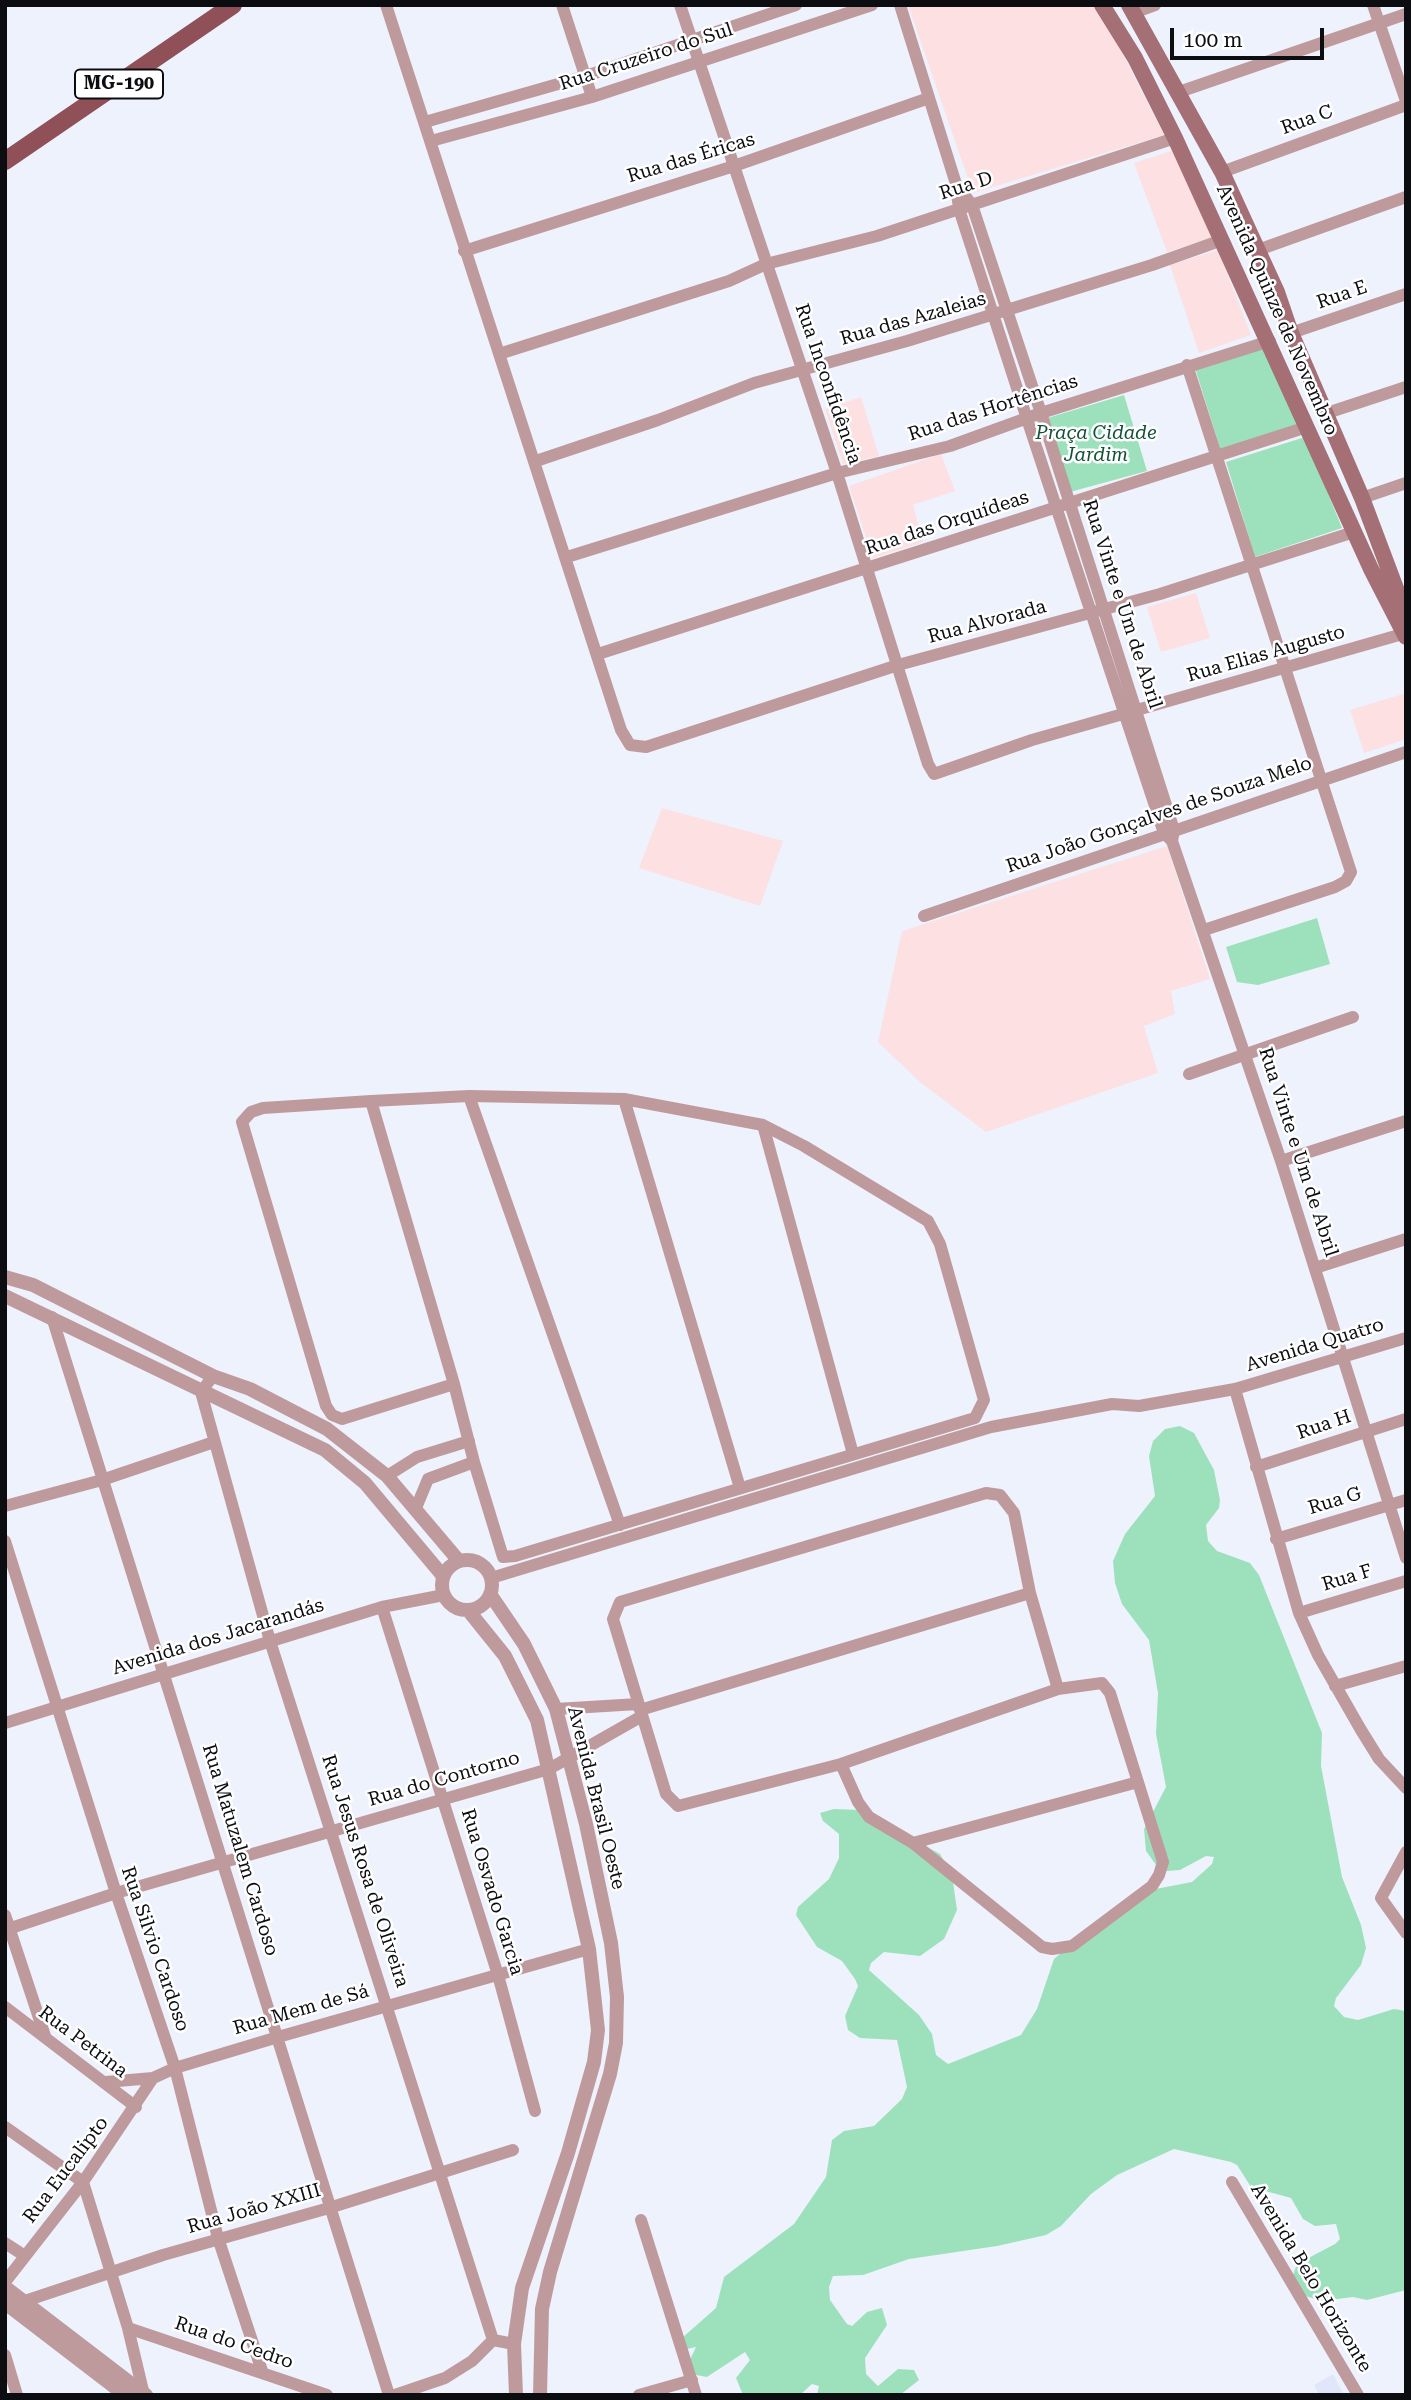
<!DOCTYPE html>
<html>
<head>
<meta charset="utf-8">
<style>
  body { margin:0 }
  #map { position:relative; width:1411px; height:2400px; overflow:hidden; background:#eef2fd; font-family:"Roboto Serif",serif }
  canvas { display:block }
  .frame { position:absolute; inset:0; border:7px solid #0c0d11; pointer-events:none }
  .scale { position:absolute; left:1170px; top:28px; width:154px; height:32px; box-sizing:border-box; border:4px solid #0c0d11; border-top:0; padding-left:9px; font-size:21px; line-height:24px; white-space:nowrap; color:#0c0d11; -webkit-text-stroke:5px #fff; paint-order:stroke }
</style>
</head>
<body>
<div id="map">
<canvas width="1411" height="2400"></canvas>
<div class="frame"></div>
<div class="scale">100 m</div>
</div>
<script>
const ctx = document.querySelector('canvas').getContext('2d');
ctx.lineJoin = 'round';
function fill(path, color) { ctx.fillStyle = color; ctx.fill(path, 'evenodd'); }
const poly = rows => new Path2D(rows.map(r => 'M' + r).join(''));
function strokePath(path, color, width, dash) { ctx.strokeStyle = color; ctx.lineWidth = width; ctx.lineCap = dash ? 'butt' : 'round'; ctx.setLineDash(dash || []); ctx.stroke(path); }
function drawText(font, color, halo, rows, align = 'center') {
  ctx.font = font + ' "Roboto Serif",serif'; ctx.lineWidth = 5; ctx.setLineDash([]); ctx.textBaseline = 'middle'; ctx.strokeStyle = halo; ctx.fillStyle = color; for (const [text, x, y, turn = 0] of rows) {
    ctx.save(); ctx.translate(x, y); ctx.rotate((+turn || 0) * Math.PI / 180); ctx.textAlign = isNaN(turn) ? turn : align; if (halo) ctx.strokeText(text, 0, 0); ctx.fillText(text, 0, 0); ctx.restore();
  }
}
fill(poly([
  [908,5,1093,5,1116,41,1164,135,973,193],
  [1180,148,1217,236,1167,252,1134,163],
  [1218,250,1251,335,1199,353,1170,265],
  [861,397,879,456,843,464,825,409],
  [941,454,955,491,913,505,923,542,873,558,849,486],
  [1196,593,1210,638,1161,652,1147,607],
  [1406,693,1406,739,1364,753,1350,710],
  [662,808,783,841,760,906,639,868],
  [1167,846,1210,979,1171,991,1175,1014,1144,1026,1158,1073,986,1132,920,1082,878,1042,902,931]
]), '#fce0e2');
fill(poly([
  [1333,2374,1344,2395,1319,2395,1314,2385]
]), '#e1e7fa');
fill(poly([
  [1267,348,1299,424,1221,451,1195,368],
  [1124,395,1147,471,1070,492,1044,419],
  [1305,437,1342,528,1255,557,1226,462],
  [1317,918,1330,964,1258,985,1237,982,1226,947],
  [1180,1426,1194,1433,1214,1470,1220,1500,1219,1508,1206,1525,1208,1541,1217,1551,1250,1563,1259,1575,1322,1733,1321,1766,1342,1877,1361,1925,1366,1948,1361,1965,1336,1998,1334,2006,1344,2017,1358,2020,1394,2009,1406,2011,1406,2290,1367,2300,1353,2297,1322,2301,1302,2295,1292,2278,1297,2264,1335,2244,1340,2239,1336,2224,1315,2226,1303,2219,1291,2198,1251,2187,1237,2165,1231,2162,1174,2149,1117,2175,1091,2194,1061,2226,1046,2235,997,2246,909,2259,863,2275,833,2276,829,2287,830,2300,847,2324,852,2326,867,2312,882,2308,887,2325,865,2358,866,2374,878,2386,898,2369,914,2370,919,2380,900,2395,817,2395,819,2386,812,2384,800,2395,743,2395,736,2378,750,2360,745,2352,707,2377,696,2375,687,2366,696,2347,682,2350,682,2338,716,2308,724,2277,794,2224,826,2177,832,2140,844,2131,874,2126,902,2099,907,2087,897,2040,860,2038,848,2030,845,2016,858,1986,855,1979,842,1961,817,1947,796,1915,798,1907,829,1879,839,1858,839,1834,823,1821,820,1813,834,1809,860,1810,940,1854,952,1875,957,1910,944,1939,920,1956,884,1952,871,1963,869,1970,919,2015,932,2034,936,2055,948,2064,1021,2035,1037,2009,1054,1959,1061,1953,1145,1891,1192,1882,1212,1864,1214,1857,1206,1856,1180,1870,1167,1871,1159,1869,1146,1851,1144,1829,1166,1787,1156,1734,1158,1693,1149,1640,1122,1604,1115,1583,1113,1561,1125,1534,1155,1496,1149,1456,1153,1441,1165,1429]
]), '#9de1bc');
strokePath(poly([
  [386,5,621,730,630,745,646,747,898,665,1160,594,1354,532],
  [562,5,592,97],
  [680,5,837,473,928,764,934,774,1032,740,1406,633],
  [900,5,956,184,959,209,1027,419,1164,833,1172,841],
  [1373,5,1406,101],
  [1133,13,1155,5],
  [1176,93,1406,14],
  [425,122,586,76,796,5],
  [431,141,592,97,872,5],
  [1222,172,1406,105],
  [956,184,972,205,1041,413,1174,830,1172,841,1281,1161,1406,1558],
  [1258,250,1406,197],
  [464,251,734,166,929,98],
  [1291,333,1406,294],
  [499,354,729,281,766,264,877,236,1175,138],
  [1187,365,1351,872,1346,881,1335,887,1204,930],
  [1327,413,1406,387],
  [536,461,658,420,754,383,907,341,1152,265,1222,240],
  [1362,498,1406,483],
  [567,557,837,473,950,446,1041,413,1270,341],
  [598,654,1307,427],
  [924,916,1406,752],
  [1189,1074,1353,1017],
  [469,1096,620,1525],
  [624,1099,740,1488],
  [371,1101,454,1384,474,1462,503,1557,515,1556,975,1418,984,1400,940,1244,928,1221,804,1146,763,1125,624,1099,469,1096,371,1101,263,1108,251,1112,242,1122,326,1406,332,1415,342,1419,454,1384],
  [763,1125,853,1454],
  [1281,1161,1406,1121],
  [1315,1268,1406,1239],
  [52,1317,389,2395],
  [213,1376,201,1392,270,1641,493,2340,514,2344],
  [1235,1389,1299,1613,1318,1655,1361,1730,1379,1759,1406,1788],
  [1256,1467,1406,1419],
  [387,1476,417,1457,469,1441],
  [5,1506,102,1480,214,1442],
  [416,1508,428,1479,474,1462],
  [1276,1539,1406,1500],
  [5,1541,116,1893,175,2068,218,2238,262,2371],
  [491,1578,991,1427,1112,1404,1139,1406,1235,1389,1406,1338],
  [382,1607,498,1975,535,2111],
  [1299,1613,1406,1581],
  [1335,1686,1406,1666],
  [556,1709,638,1704],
  [640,1710,1030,1593],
  [5,1723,382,1607,444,1595],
  [841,1764,858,1802,869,1817,913,1843,1042,1947,1052,1949,1072,1946,1152,1886,1159,1875,1163,1862,1110,1693,1102,1683,1058,1689,1030,1593,1014,1513,1000,1495,986,1493,620,1602,613,1619,666,1794,678,1806,841,1764,1058,1689],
  [913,1843,1138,1782],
  [1406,1852,1381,1898,1406,1933],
  [5,1915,45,2036],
  [5,1930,116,1893,549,1769,642,1716],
  [5,2007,136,2107],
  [106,2082,153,2078,175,2068,278,2037,589,1949],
  [5,2127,83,2182,128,2328,144,2395],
  [1232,2182,1358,2395],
  [641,2220,696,2395],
  [5,2243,25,2256],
  [5,2282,83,2182,153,2078],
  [19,2303,163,2255,329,2208,513,2150],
  [128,2328,327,2395],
  [5,2355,17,2395],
  [395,2395,445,2378,472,2361,493,2340],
  [639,2395,692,2380]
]), '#bf9a9d', 12);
strokePath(poly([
  [5,1277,33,1285,213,1376,250,1389,327,1429,387,1476,459,1561],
  [5,1296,325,1450,365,1483,443,1576],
  '442 1585a25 25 0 1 1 50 0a25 25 0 1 1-50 0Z',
  [490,1594,524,1644,556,1709,586,1824,611,1943,617,1997,616,2043,610,2074,550,2272,542,2309,540,2395],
  [468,1610,505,1656,537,1720,589,1949,598,2030,594,2062,568,2153,522,2288,514,2344,516,2395],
  [5,2287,146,2395],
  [5,2303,125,2395]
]), '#bf9a9d', 14);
strokePath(poly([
  [1102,5,1135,58,1175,138,1371,569,1406,637],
  [1129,5,1222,172,1277,292,1291,333,1362,498,1406,615]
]), '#a46f75', 16);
strokePath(poly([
  [5,161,233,5]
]), '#8f5058', 18);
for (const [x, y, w] of [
  [119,84,88]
]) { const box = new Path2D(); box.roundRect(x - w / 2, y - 14.5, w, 29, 5); ctx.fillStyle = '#fff'; ctx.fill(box); strokePath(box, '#0c0d11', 2); }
drawText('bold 18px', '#0c0d11', null, [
  ["MG-190",119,84]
]);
drawText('19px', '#0c0d11', '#fff', [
  ["Rua Cruzeiro do Sul",646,57,-18],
  ["Rua C",1307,120,-20],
  ["Rua das Éricas",691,158,-17],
  ["Rua D",966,186,-18],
  ["Rua E",1342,295,-19],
  ["Avenida Quinze de Novembro",1277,310,66],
  ["Rua das Azaleias",913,319,-16],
  ["Rua Inconfidência",828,384,71],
  ["Rua das Hortências",993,408,-18],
  ["Rua das Orquídeas",947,523,-18],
  ["Rua Vinte e Um de Abril",1122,604,72],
  ["Rua Alvorada",987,622,-15],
  ["Rua Elias Augusto",1266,654,-16],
  ["Rua João Gonçalves de Souza Melo",1159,815,-19],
  ["Rua Vinte e Um de Abril",1298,1152,72],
  ["Avenida Quatro",1315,1345,-17],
  ["Rua H",1324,1425,-19],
  ["Rua G",1335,1501,-17],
  ["Rua F",1347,1578,-17],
  ["Avenida dos Jacarandás",218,1637,-17],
  ["Rua do Contorno",444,1779,-16],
  ["Avenida Brasil Oeste",596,1798,76],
  ["Rua Matuzalem Cardoso",240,1850,73],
  ["Rua Jesus Rosa de Oliveira",365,1871,72],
  ["Rua Osvado Garcia",492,1892,73],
  ["Rua Silvio Cardoso",155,1949,71],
  ["Rua Mem de Sá",301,2010,-16],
  ["Rua Petrina",83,2042,37],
  ["Rua Eucalipto",66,2170,-53],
  ["Rua João XXIII",254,2209,-16],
  ["Avenida Belo Horizonte",1311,2278,59],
  ["Rua do Cedro",234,2343,19]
]);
drawText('italic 19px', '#135137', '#fff', [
  ["Praça Cidade",1096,433],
  ["Jardim",1096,455]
]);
</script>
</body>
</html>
